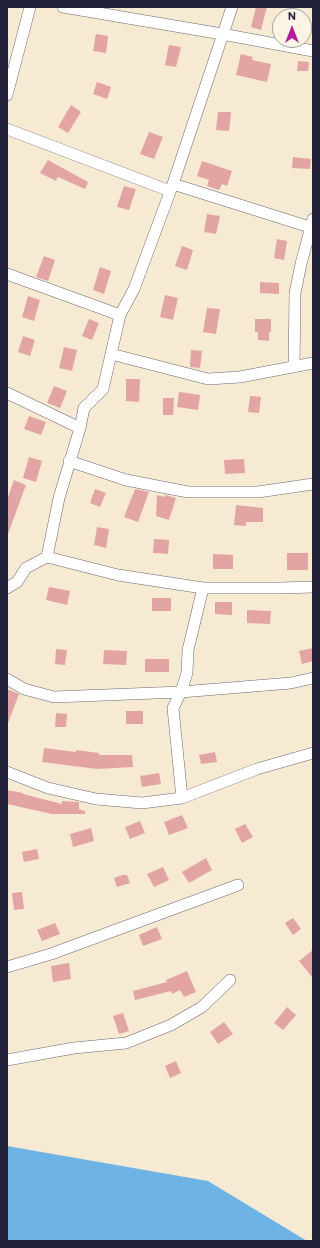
<!DOCTYPE html>
<html>
<head>
<meta charset="utf-8">
<style>
  body { margin:0 }
  #map { position:relative; width:320px; height:1248px; overflow:hidden; background:#f6ead2; font-family:"Balsamiq Sans",sans-serif }
  canvas { display:block }
  .frame { position:absolute; inset:0; border:8px solid #22223b; pointer-events:none }
  .north { position:absolute; left:272px; top:8px; width:40px; height:40px; box-sizing:border-box; background:#fcf5e5; border:1px solid #a5a1a1; border-radius:50%; rotate:0deg; font-size:11px; font-weight:700; line-height:16px; text-align:center; color:#22223b }
  .north::after { content:''; display:block; margin:auto; width:14px; height:18px; background:#b5179e; clip-path:polygon(50% 0,100% 100%,50% 72%,0 100%) }
</style>
</head>
<body>
<div id="map">
<canvas width="320" height="1248"></canvas>
<div class="frame"></div>
<div class="north">N</div>
</div>
<script>
const ctx = document.querySelector('canvas').getContext('2d');
ctx.lineJoin = 'round';
function fill(path, color) { ctx.fillStyle = color; ctx.fill(path, 'evenodd'); }
const poly = rows => new Path2D(rows.map(r => 'M' + r).join(''));
function strokePath(path, color, width, dash) { ctx.strokeStyle = color; ctx.lineWidth = width; ctx.lineCap = dash ? 'butt' : 'round'; ctx.setLineDash(dash || []); ctx.stroke(path); }
fill(poly([
  [7,1146,208,1181,307,1241,7,1241]
]), '#6db4e4');
fill(poly([
  [256,7,267,7,261,30,251,27],
  [96,34,108,36,106,53,93,51],
  [169,45,181,47,176,67,165,65],
  [241,54,253,57,252,60,271,64,267,82,236,75],
  [298,61,309,62,308,71,297,71],
  [97,82,111,87,107,99,93,94],
  [71,105,81,112,68,133,58,127],
  [218,112,231,112,229,131,216,130],
  [149,132,163,137,154,159,140,154],
  [293,157,311,159,310,169,292,168],
  [48,160,88,182,85,189,58,177,56,181,40,173],
  [202,161,232,171,227,186,222,184,219,190,207,186,209,180,197,176],
  [124,186,136,189,129,210,117,207],
  [207,214,220,216,216,234,204,232],
  [277,239,287,241,284,260,274,258],
  [182,246,193,250,187,270,175,266],
  [44,256,55,260,48,281,36,277],
  [100,267,111,271,104,294,93,290],
  [260,282,279,283,279,294,260,293],
  [165,295,178,298,173,320,160,317],
  [28,296,40,300,34,321,22,317],
  [207,308,220,309,216,334,203,332],
  [89,319,99,323,92,340,82,336],
  [255,319,271,319,271,332,269,332,269,341,258,340,258,332,255,332],
  [23,336,35,340,30,356,18,352],
  [64,347,77,350,72,371,59,368],
  [191,350,202,351,200,368,190,367],
  [126,379,140,379,139,402,126,401],
  [54,386,67,391,60,408,47,403],
  [179,392,200,395,198,410,177,407],
  [250,396,261,397,259,413,248,412],
  [163,398,174,398,173,415,163,415],
  [29,416,46,422,41,435,24,429],
  [29,457,42,461,36,482,23,478],
  [244,459,245,473,225,474,224,460],
  [14,480,26,485,8,534,7,533,7,500],
  [95,489,106,493,100,507,90,503],
  [135,489,149,492,138,522,124,517],
  [157,495,164,497,165,495,176,498,169,520,156,516],
  [236,505,263,508,263,522,246,522,246,526,234,525],
  [97,527,109,529,106,548,94,545],
  [154,539,169,540,168,554,153,553],
  [287,553,308,553,308,570,287,570],
  [213,554,233,555,233,569,213,569],
  [49,587,70,591,67,605,46,600],
  [152,598,171,598,171,611,152,611],
  [215,602,232,602,232,615,215,614],
  [247,610,271,611,270,624,247,623],
  [313,648,313,661,302,664,299,651],
  [56,649,67,650,65,665,55,664],
  [104,650,127,651,126,665,103,664],
  [145,659,169,659,169,672,145,672],
  [7,689,19,694,8,723,7,723],
  [126,711,143,711,143,724,126,724],
  [56,713,67,714,66,727,55,727],
  [44,748,76,752,76,750,99,753,99,755,132,755,133,767,97,769,42,762],
  [215,752,217,762,201,764,199,755],
  [159,773,161,784,142,787,140,776],
  [7,790,23,793,23,794,62,804,62,801,79,802,79,809,85,811,85,814,52,814,7,804],
  [182,815,188,828,169,835,164,822],
  [140,821,145,833,130,839,125,827],
  [245,824,253,837,242,843,235,829],
  [91,828,94,841,73,847,70,834],
  [37,849,39,859,24,862,22,852],
  [206,858,212,870,189,883,182,872],
  [163,867,169,880,154,887,147,874],
  [123,875,127,875,130,883,117,887,114,878],
  [22,892,24,909,14,910,12,893],
  [293,918,301,929,293,935,285,923],
  [55,923,60,934,42,941,37,930],
  [157,927,162,939,143,946,139,935],
  [313,950,313,978,299,961],
  [69,963,71,979,53,982,51,966],
  [187,971,196,992,184,997,180,990,172,994,171,991,135,1000,133,991,167,982,166,980],
  [287,1007,296,1015,283,1030,274,1023],
  [123,1013,129,1031,119,1034,113,1016],
  [224,1022,233,1034,218,1044,210,1032],
  [176,1061,181,1073,170,1078,165,1066]
]), '#e3a5a4');
const street = poly([
  [63,7,222,34,313,51],
  [7,95,30,7],
  [7,129,170,191],
  [173,184,313,228],
  [7,274,120,315],
  [111,354,208,379,240,377,313,363],
  [294,367,295,293,301,264,313,219],
  [7,393,80,428],
  [69,461,126,480,188,492,258,492,313,484],
  [47,557,118,575,203,588,281,588,313,587],
  [7,588,17,582,26,568,47,557,59,498,80,428,84,408,103,389,120,315,134,289,173,184,232,7],
  [7,679,24,689,54,697,181,692,291,683,313,678],
  [7,772,48,788,96,799,142,803,182,798,257,769,313,753],
  [182,798,173,708,181,692,187,673,188,650,203,588],
  [7,967,51,954,238,885],
  [7,1060,74,1048,126,1043,171,1025,202,1007,230,980]
]);
strokePath(street, '#6c6870', 12);
strokePath(street, '#fff', 11);
</script>
</body>
</html>
